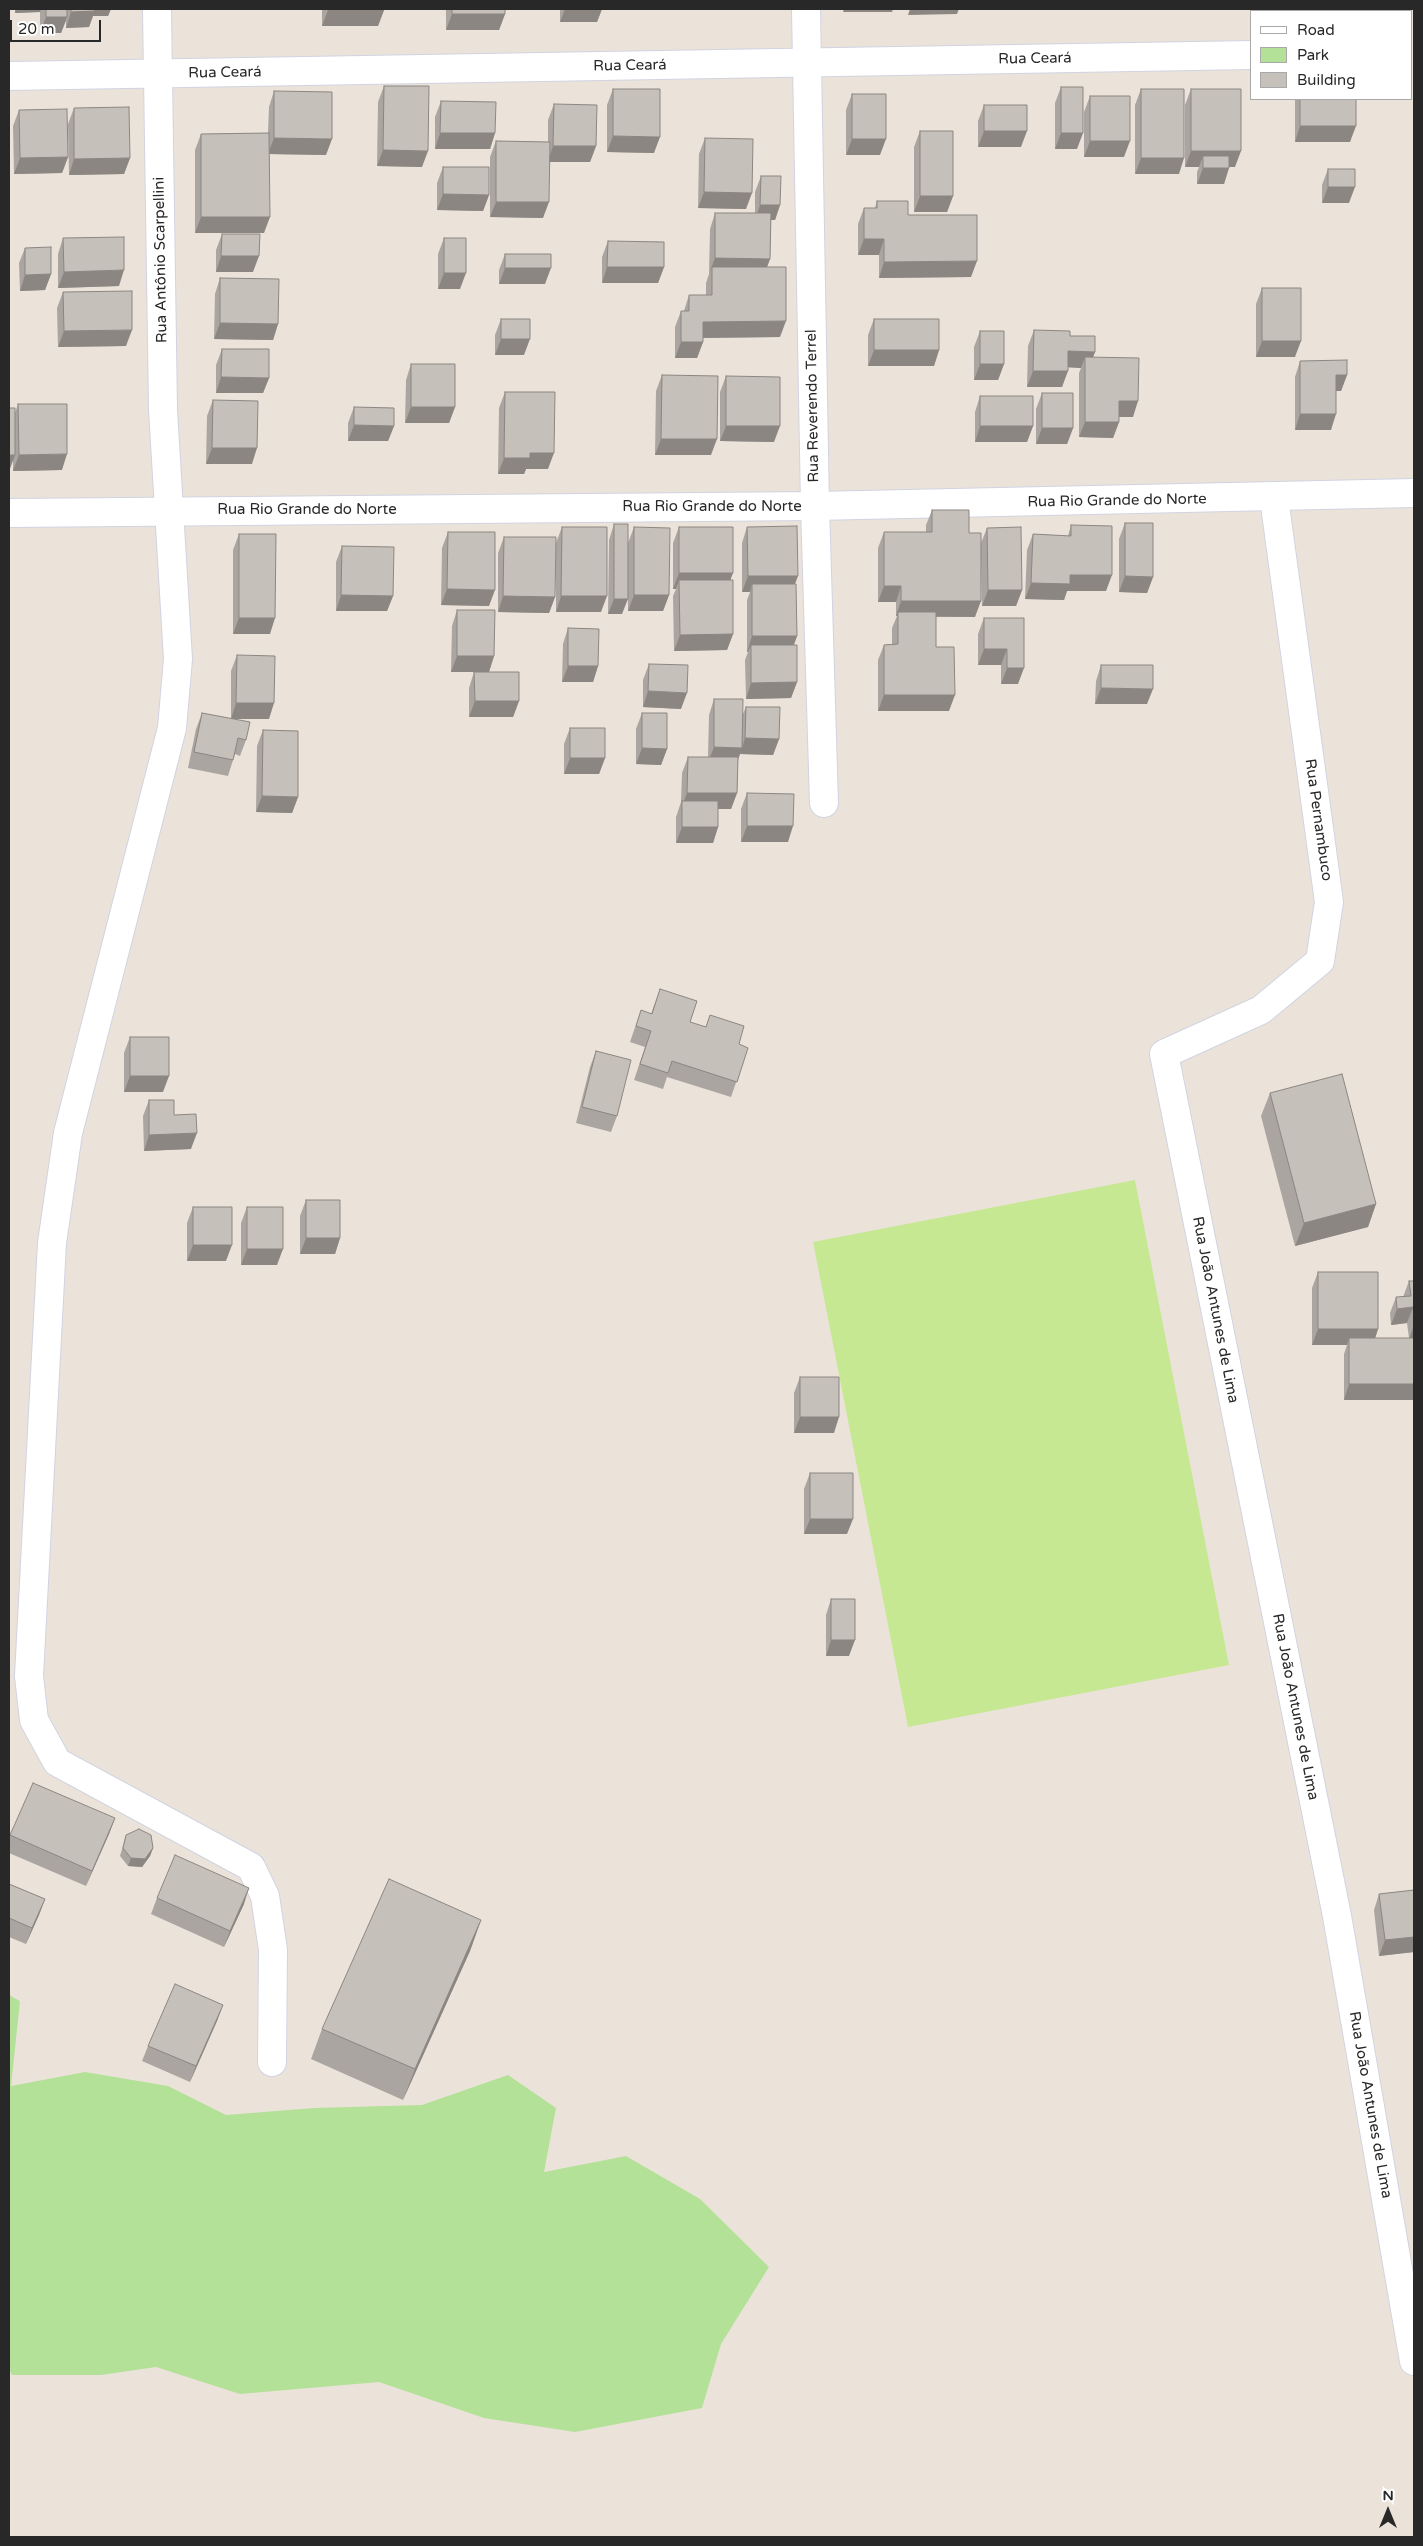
<!DOCTYPE html>
<html>
<head>
<meta charset="utf-8">
<style>
  body { margin:0 }
  #map { position:relative; width:1423px; height:2546px; overflow:hidden; background:#ebe3da; font-family:"Varela Round",sans-serif }
  canvas { display:block }
  .frame { position:absolute; inset:0; border:10px solid #282828; pointer-events:none }
  .legend { position:absolute; left:1250px; top:10px; width:162px; height:90px; box-sizing:border-box; background:#fff; border:1px solid #a9a9a9; margin:0; padding:6px 9px; list-style:none; font-size:15px; color:#282828 }
  .legend li { display:flex; align-items:center; gap:10px; height:25px }
  .legend b { width:25px; border:1px solid #a9a9a9 }
  .north { position:absolute; left:1363px; top:2486px; width:50px; height:50px; -webkit-text-stroke:4px #fff; paint-order:stroke; rotate:0deg; font-size:14px; font-weight:700; line-height:20px; text-align:center; color:#282828 }
  .north::after { content:''; display:block; margin:auto; width:18px; height:22px; background:#282828; clip-path:polygon(50% 0,100% 100%,50% 72%,0 100%) }
  .scale { position:absolute; left:10px; top:20px; width:91px; height:22px; box-sizing:border-box; border:2px solid #282828; border-top:0; padding-left:6px; font-size:15px; line-height:18px; white-space:nowrap; color:#282828; -webkit-text-stroke:4px #fff; paint-order:stroke }
</style>
</head>
<body>
<div id="map">
<canvas width="1423" height="2546"></canvas>
<div class="frame"></div>
<ul class="legend">
<li><b style="height:6px;background:#fff"></b>Road</li>
<li><b style="height:14px;background:#b3e197"></b>Park</li>
<li><b style="height:14px;background:#c6c0ba"></b>Building</li>
</ul>
<div class="north">N</div>
<div class="scale">20 m</div>
</div>
<script>
const ctx = document.querySelector('canvas').getContext('2d');
ctx.lineJoin = 'round';
function fill(path, color) { ctx.fillStyle = color; ctx.fill(path, 'evenodd'); }
const poly = rows => new Path2D(rows.map(r => 'M' + r).join(''));
function strokePath(path, color, width, dash) { ctx.strokeStyle = color; ctx.lineWidth = width; ctx.lineCap = dash ? 'butt' : 'round'; ctx.setLineDash(dash || []); ctx.stroke(path); }
function drawText(font, color, halo, rows, align = 'center') {
  ctx.font = font + ' "Varela Round",sans-serif'; ctx.lineWidth = 5; ctx.setLineDash([]); ctx.textBaseline = 'middle'; ctx.strokeStyle = halo; ctx.fillStyle = color; for (const [text, x, y, turn = 0] of rows) {
    ctx.save(); ctx.translate(x, y); ctx.rotate((+turn || 0) * Math.PI / 180); ctx.textAlign = isNaN(turn) ? turn : align; if (halo) ctx.strokeText(text, 0, 0); ctx.fillText(text, 0, 0); ctx.restore();
  }
}
fill(poly([
  [9,1995,20,2001,11,2086,85,2072,168,2086,226,2115,314,2108,422,2105,508,2075,556,2108,544,2172,626,2156,700,2199,769,2267,721,2344,702,2408,575,2432,484,2418,379,2382,240,2394,156,2367,101,2375,12,2375,9,2369]
]), '#b3e197');
fill(poly([
  [1135,1180,1229,1665,908,1727,813,1242]
]), '#c7e893');
const street = poly([
  [157,9,163,410,178,659,172,728,68,1133,52,1243,29,1676,34,1720,57,1762,251,1867,265,1896,273,1950,272,2062],
  [9,76,1252,55],
  [1274,498,1329,902,1320,961,1261,1010,1164,1054,1337,1916,1414,2361],
  [815,506,824,803]
]);
const secondary = poly([
  [806,9,815,506],
  [9,513,815,506,1414,493]
]);
strokePath(street, '#d0d4e1', 30);
strokePath(secondary, '#d0d4e1', 30);
strokePath(street, '#fff', 28);
strokePath(secondary, '#fff', 28);
fill(poly([
  [15,9,111,9,108,16,93,16,89,27,66,28,66,21,61,33,40,33,40,12,15,13],
  [322,9,384,9,384,10,378,26,322,26],
  [446,9,505,9,505,14,499,30,446,30],
  [560,9,602,9,597,22,560,22],
  [384,86,422,167,377,166,378,102],
  [1061,87,1077,149,1055,149,1055,103],
  [613,89,654,153,607,152,607,105],
  [1141,89,1179,174,1135,174,1135,105],
  [1191,89,1235,167,1229,167,1224,184,1197,184,1197,172,1199,167,1185,167,1185,105],
  [274,91,326,155,269,154,264,233,195,233,195,150,201,134,268,133,269,107],
  [852,94,880,155,846,155,846,110],
  [1090,96,1124,157,1084,157,1084,112],
  [1295,99,1356,99,1350,142,1295,142],
  [441,101,495,133,490,149,435,149,435,117],
  [554,104,596,146,590,162,549,162,543,218,490,217,490,157,496,141,548,142,548,120],
  [984,105,1021,147,978,147,978,121],
  [74,108,130,158,124,174,69,175,68,124],
  [19,110,68,157,62,173,14,174,13,126],
  [920,131,953,196,947,212,914,212,914,147],
  [705,138,746,209,698,208,699,154],
  [443,167,489,195,483,211,437,210,437,183],
  [1328,169,1349,203,1322,203,1322,185],
  [761,176,780,205,775,220,771,220,770,259,767,267,780,337,703,338,703,342,697,358,675,358,675,327,681,311,684,311,689,295,706,295,706,283,709,274,710,229,715,213,755,213,755,192],
  [877,201,908,215,971,277,879,278,879,255,858,255,858,224,864,208,875,208],
  [222,234,253,272,216,272,216,250],
  [63,238,119,286,58,288,58,254],
  [444,238,460,289,438,289,438,254],
  [608,241,664,267,658,283,602,283,602,257],
  [25,248,51,274,45,290,20,291,19,263],
  [505,254,545,284,499,284,499,270],
  [220,278,278,324,273,340,214,339,215,294],
  [1262,288,1295,357,1256,357,1256,304],
  [63,292,126,346,58,347,57,308],
  [501,319,524,355,495,355,495,335],
  [874,319,939,350,934,366,868,366,868,335],
  [1034,330,1070,336,1095,352,1093,357,1133,417,1119,417,1119,422,1113,438,1079,437,1079,373,1081,368,1068,367,1062,387,1027,387,1028,346],
  [980,331,1004,364,998,380,974,380,974,347],
  [222,349,269,378,263,393,216,393,216,365],
  [1300,361,1347,375,1341,391,1336,391,1331,430,1295,430,1295,377],
  [411,364,455,407,449,423,405,423,406,380],
  [662,375,711,455,655,455,656,391],
  [726,376,774,442,720,441,720,392],
  [505,392,548,469,526,469,524,474,498,474,499,408],
  [1042,393,1073,428,1067,444,1036,444,1036,409],
  [980,396,1033,426,1027,442,975,442,975,412],
  [213,400,252,464,206,464,207,416],
  [18,404,62,470,13,471,13,460,9,471,15,413],
  [354,407,394,426,388,441,348,441,348,423],
  [932,510,969,533,981,543,987,528,1022,590,1016,606,982,606,981,557,975,617,936,617,936,647,949,711,878,711,878,660,884,645,892,644,892,628,897,616,896,616,896,602,878,602,878,548,884,532,926,532,926,525],
  [1125,523,1153,577,1147,593,1119,592,1119,539],
  [614,524,622,614,608,614,609,540],
  [1071,525,1106,591,1067,591,1064,600,1025,599,1027,550,1033,534,1068,536],
  [562,527,601,612,556,612,556,543],
  [634,527,669,595,663,611,628,611,628,543],
  [679,527,731,580,733,634,727,650,674,651,673,596,676,589,673,589,673,543],
  [747,527,795,584,797,636,794,645,797,682,791,698,746,699,745,660,748,652,747,652,747,600,750,592,742,592,742,543],
  [448,532,489,606,441,605,442,548],
  [239,534,270,634,233,634,233,550],
  [504,537,555,597,549,613,498,612,498,553],
  [342,546,393,596,387,611,336,611,336,562],
  [457,610,494,656,489,672,519,701,513,717,469,717,469,688,474,672,451,672,452,626],
  [984,618,1024,618,1018,684,1001,684,1001,665,978,665,978,634],
  [568,628,598,666,593,682,562,682,563,644],
  [237,655,269,719,234,719,246,740,240,756,235,754,233,760,228,776,188,768,196,729,202,713,231,719,231,671],
  [649,664,681,709,643,707,643,680],
  [1101,665,1147,704,1095,704,1096,681],
  [714,699,742,716,746,707,779,739,773,755,740,754,738,760,737,793,731,809,718,809,718,827,713,843,676,843,676,817,681,802,682,773,688,757,708,757,709,715],
  [642,713,667,749,661,765,636,764,636,729],
  [570,728,605,758,599,774,564,774,564,744],
  [263,730,298,797,292,813,256,812,257,746],
  [747,793,788,842,741,842,741,809],
  [660,989,690,1022,739,1044,748,1048,731,1097,667,1077,663,1089,634,1080,645,1047,630,1042,641,1010,651,1014],
  [130,1037,163,1092,124,1092,124,1053],
  [596,1051,617,1116,611,1132,576,1123,590,1067],
  [1270,1093,1376,1204,1368,1227,1295,1246,1261,1116],
  [149,1100,174,1115,191,1149,144,1151,143,1116],
  [306,1200,340,1238,335,1254,300,1254,300,1216],
  [193,1207,226,1261,187,1261,187,1223],
  [247,1207,277,1265,241,1265,241,1223],
  [1318,1272,1378,1329,1375,1338,1409,1338,1407,1323,1391,1325,1390,1313,1396,1297,1403,1297,1409,1281,1414,1281,1414,1400,1344,1400,1344,1354,1347,1345,1312,1345,1312,1288],
  [800,1377,834,1433,794,1433,794,1393],
  [810,1473,847,1534,804,1534,804,1489],
  [831,1599,849,1656,826,1656,826,1615],
  [115,1818,109,1834,86,1886,9,1853,9,1839,10,1835],
  [126,1835,153,1848,150,1856,142,1867,128,1866,120,1856],
  [9,1884,45,1899,39,1915,26,1944,9,1937],
  [1414,1890,1414,1952,1379,1956,1374,1910,1379,1894],
  [157,1898,244,1904,224,1947,151,1914],
  [481,1920,470,1951,403,2100,311,2059,322,2029],
  [223,2005,217,2021,190,2082,142,2061,148,2046]
]), '#aaa5a0');
fill(poly([
  [16,9,41,9,40,12,15,13],
  [91,9,111,9,108,16,93,16,89,27,66,28,71,12],
  [565,9,602,9,597,22,560,22],
  [844,9,893,9,892,12,843,12],
  [910,9,959,9,957,14,908,15],
  [328,10,384,10,378,26,322,26],
  [452,14,505,14,499,30,446,30],
  [46,17,67,17,61,33,40,33],
  [1300,126,1356,126,1350,142,1295,142],
  [984,131,1027,131,1021,147,978,147],
  [440,133,495,133,490,149,435,149],
  [1061,133,1083,133,1077,149,1055,149],
  [613,136,660,137,654,153,607,152],
  [274,138,332,139,326,155,268,154],
  [852,139,886,139,880,155,846,155],
  [1090,141,1130,141,1124,157,1084,157],
  [553,146,596,146,590,162,548,162],
  [383,150,428,151,422,167,377,166],
  [1191,151,1241,151,1235,167,1203,167,1203,156,1199,167,1185,167],
  [68,157,62,173,14,174,20,158],
  [130,158,124,174,69,175,74,159],
  [1141,158,1184,158,1179,174,1135,174],
  [1203,168,1229,168,1224,184,1197,184],
  [1328,187,1355,187,1349,203,1322,203],
  [704,192,752,193,746,209,698,208],
  [443,194,489,195,483,211,437,210],
  [920,196,953,196,947,212,914,212],
  [496,202,549,202,543,218,490,217],
  [760,205,780,205,775,220,755,220],
  [201,217,270,217,264,233,195,233],
  [864,239,884,239,879,255,858,255],
  [221,256,259,256,253,272,216,272],
  [715,258,770,259,764,275,712,267,709,274],
  [977,261,971,277,879,278,884,262],
  [607,267,664,267,658,283,602,283],
  [505,268,551,268,545,284,499,284],
  [124,270,119,286,58,288,64,272],
  [444,273,466,273,460,289,438,289],
  [51,274,45,290,20,291,25,275],
  [786,321,780,337,697,338,703,322],
  [220,323,278,324,273,340,214,339],
  [132,330,126,346,58,347,64,331],
  [501,339,530,339,524,355,495,355],
  [1262,341,1301,341,1295,357,1256,357],
  [681,342,703,342,697,358,675,358],
  [874,350,939,350,934,366,868,366],
  [1068,351,1095,352,1089,368,1085,357,1081,368,1062,367],
  [980,364,1004,364,998,380,974,380],
  [1033,371,1068,371,1062,387,1027,387],
  [1336,375,1347,375,1341,391,1331,391],
  [221,377,269,378,263,393,216,393],
  [1119,401,1138,401,1133,417,1113,417],
  [411,407,455,407,449,423,405,423],
  [1300,414,1336,414,1331,430,1295,430],
  [1085,422,1119,422,1113,438,1079,437],
  [354,425,394,426,388,441,348,441],
  [726,426,780,426,774,442,720,441],
  [980,426,1033,426,1027,442,975,442],
  [1042,428,1073,428,1067,444,1036,444],
  [661,439,717,439,711,455,655,455],
  [212,448,257,448,252,464,206,464],
  [530,453,554,453,548,469,526,469,524,474,498,474,504,458],
  [67,454,62,470,13,471,19,455],
  [9,455,15,455,9,471],
  [679,573,733,573,727,589,679,580,676,589,673,589],
  [1070,575,1112,575,1106,591,1067,591,1064,600,1025,599,1031,583],
  [748,576,798,576,792,592,752,584,750,592,742,592],
  [1125,576,1153,577,1147,593,1119,592],
  [884,586,901,586,896,602,878,602],
  [447,589,495,590,489,606,441,605],
  [988,590,1022,590,1016,606,982,606],
  [341,595,393,596,387,611,336,611],
  [634,595,669,595,663,611,628,611],
  [503,596,555,597,549,613,498,612],
  [561,596,607,596,601,612,556,612],
  [614,599,628,599,622,614,608,614],
  [901,601,981,601,975,617,898,616,898,612,897,616,896,616],
  [239,618,275,618,270,634,233,634],
  [733,634,727,650,674,651,680,635],
  [752,636,797,636,791,652,751,645,748,652,747,652],
  [984,649,1007,649,1001,665,978,665],
  [457,656,494,656,489,672,451,672],
  [568,666,598,666,593,682,562,682],
  [1007,668,1024,668,1018,684,1001,684],
  [797,682,791,698,746,699,751,683],
  [1101,688,1153,689,1147,704,1095,704],
  [648,691,687,693,681,709,643,707],
  [884,695,955,695,949,711,878,711],
  [475,701,519,701,513,717,469,717],
  [236,703,274,703,269,719,231,719],
  [745,738,779,739,773,755,740,754,736,764,708,763,714,747,742,748],
  [642,748,667,749,661,765,636,764],
  [570,758,605,758,599,774,564,774],
  [687,793,737,793,731,809,681,809],
  [262,796,298,797,292,813,256,812],
  [747,826,793,826,788,842,741,842],
  [682,827,718,827,713,843,676,843],
  [130,1076,169,1076,163,1092,124,1092],
  [197,1133,191,1149,144,1151,149,1135],
  [1376,1204,1368,1227,1295,1246,1304,1223],
  [306,1238,340,1238,335,1254,300,1254],
  [193,1245,232,1245,226,1261,187,1261],
  [247,1249,283,1249,277,1265,241,1265],
  [1413,1307,1407,1323,1391,1325,1397,1309],
  [1414,1325,1414,1338,1409,1339],
  [1318,1329,1378,1329,1373,1345,1349,1338,1347,1345,1312,1345],
  [1349,1384,1414,1384,1414,1400,1344,1400],
  [800,1417,839,1417,834,1433,794,1433],
  [810,1519,853,1519,847,1534,804,1534],
  [831,1640,855,1640,849,1656,826,1656],
  [115,1818,109,1834,86,1886,92,1871],
  [153,1848,150,1856,142,1867,128,1866,131,1858],
  [249,1888,244,1904,224,1947,230,1931],
  [45,1899,39,1915,26,1944,32,1928],
  [481,1920,470,1951,403,2100,415,2069],
  [1414,1937,1414,1952,1379,1956,1385,1940],
  [223,2005,217,2021,190,2082,196,2066]
]), '#8b8682');
const building = poly([
  [46,9,67,9,67,17,46,17,46,9],
  [71,9,94,9,95,11,71,12,71,9],
  [328,9,384,9,384,10,328,10,328,9],
  [452,9,505,9,505,14,452,14,452,9],
  [384,86,429,86,428,151,383,150,384,86],
  [1061,87,1083,87,1083,133,1061,133,1061,87],
  [613,89,660,89,660,137,613,136,613,89],
  [1141,89,1184,89,1184,158,1141,158,1141,89],
  [1191,89,1241,89,1241,151,1191,151,1191,89],
  [274,91,332,92,332,139,274,138,274,91],
  [852,94,886,94,886,139,852,139,852,94],
  [1090,96,1130,96,1130,141,1090,141,1090,96],
  [1300,99,1356,99,1356,126,1300,126,1300,99],
  [441,101,496,102,495,133,440,133,441,101],
  [554,104,597,105,596,146,553,146,554,104],
  [984,105,1027,105,1027,131,984,131,984,105],
  [129,107,130,158,74,159,74,108,129,107],
  [67,109,68,157,20,158,19,110,67,109],
  [920,131,953,131,953,196,920,196,920,131],
  [269,133,270,217,201,217,201,134,269,133],
  [705,138,753,139,752,193,704,192,705,138],
  [496,141,550,142,549,202,496,202,496,141],
  [1203,156,1229,156,1229,168,1203,168,1203,156],
  [443,167,489,167,489,195,443,194,443,167],
  [1328,169,1355,169,1355,187,1328,187,1328,169],
  [761,176,781,176,780,205,760,205,761,176],
  [877,201,908,201,908,215,977,215,977,261,884,262,884,239,864,239,864,208,877,208,877,201],
  [715,213,771,213,770,259,715,258,715,213],
  [222,234,260,234,259,256,221,256,222,234],
  [124,237,124,270,64,272,63,238,124,237],
  [444,238,466,238,466,273,444,273,444,238],
  [608,241,664,242,664,267,607,267,608,241],
  [51,247,51,274,25,275,25,248,51,247],
  [505,254,551,254,551,268,505,268,505,254],
  [712,267,786,267,786,321,703,322,703,342,681,342,681,311,689,311,689,295,712,295,712,267],
  [220,278,279,279,278,324,220,323,220,278],
  [1262,288,1301,288,1301,341,1262,341,1262,288],
  [132,291,132,330,64,331,63,292,132,291],
  [501,319,530,319,530,339,501,339,501,319],
  [874,319,939,319,939,350,874,350,874,319],
  [1034,330,1070,331,1070,336,1095,336,1095,352,1068,351,1068,371,1033,371,1034,330],
  [980,331,1004,331,1004,364,980,364,980,331],
  [222,349,269,349,269,378,221,377,222,349],
  [1085,357,1139,358,1138,401,1119,401,1119,422,1085,422,1085,357],
  [1347,360,1347,375,1336,375,1336,414,1300,414,1300,361,1347,360],
  [411,364,455,364,455,407,411,407,411,364],
  [662,375,718,376,717,439,661,439,662,375],
  [726,376,780,377,780,426,726,426,726,376],
  [505,392,555,392,554,453,530,453,530,458,504,458,505,392],
  [1042,393,1073,393,1073,428,1042,428,1042,393],
  [980,396,1033,396,1033,426,980,426,980,396],
  [213,400,258,401,257,448,212,448,213,400],
  [18,404,67,404,67,454,19,455,18,404],
  [354,407,394,408,394,426,354,425,354,407],
  [9,408,15,408,15,455,9,455,9,408],
  [932,510,969,510,969,533,981,533,981,601,901,601,901,586,884,586,884,532,932,532,932,510],
  [1125,523,1153,523,1153,577,1125,576,1125,523],
  [614,524,628,524,628,599,614,599,614,524],
  [1071,525,1112,526,1112,575,1070,575,1070,584,1031,583,1033,534,1071,536,1071,525],
  [797,526,798,576,748,576,747,527,797,526],
  [562,527,607,527,607,596,561,596,562,527],
  [634,527,670,528,669,595,634,595,634,527],
  [679,527,733,527,733,573,679,573,679,527],
  [1021,527,1022,590,988,590,987,528,1021,527],
  [448,532,495,532,495,590,447,589,448,532],
  [239,534,276,534,275,618,239,618,239,534],
  [504,537,556,537,555,597,503,596,504,537],
  [342,546,394,547,393,596,341,595,342,546],
  [679,580,733,580,733,634,680,635,679,580],
  [752,584,796,584,797,636,752,636,752,584],
  [457,610,495,610,494,656,457,656,457,610],
  [898,612,936,612,936,647,954,647,955,695,884,695,884,645,898,644,898,612],
  [984,618,1024,618,1024,668,1007,668,1007,649,984,649,984,618],
  [568,628,599,629,598,666,568,666,568,628],
  [751,645,797,645,797,682,751,683,751,645],
  [237,655,275,656,274,703,236,703,237,655],
  [649,664,688,665,687,693,648,691,649,664],
  [1101,665,1153,665,1153,689,1101,688,1101,665],
  [474,672,519,672,519,701,475,701,474,672],
  [714,699,743,699,742,748,714,747,714,699],
  [746,707,780,707,779,739,745,738,746,707],
  [202,713,250,722,246,740,238,738,233,760,194,752,202,713],
  [642,713,667,713,667,749,642,748,642,713],
  [570,728,605,728,605,758,570,758,570,728],
  [263,730,298,731,298,797,262,796,263,730],
  [688,757,738,757,737,793,687,793,688,757],
  [747,793,794,794,793,826,747,826,747,793],
  [682,801,718,801,718,827,682,827,682,801],
  [660,989,697,1001,690,1022,706,1027,710,1015,744,1026,739,1044,748,1048,737,1082,672,1061,668,1073,640,1064,651,1031,636,1026,641,1010,652,1014,660,989],
  [130,1037,169,1037,169,1076,130,1076,130,1037],
  [596,1051,631,1060,617,1116,582,1107,596,1051],
  [1342,1074,1376,1204,1304,1223,1270,1093,1342,1074],
  [149,1100,174,1100,174,1115,196,1114,197,1133,149,1135,149,1100],
  [306,1200,340,1200,340,1238,306,1238,306,1200],
  [193,1207,232,1207,232,1245,193,1245,193,1207],
  [247,1207,283,1207,283,1249,247,1249,247,1207],
  [1318,1272,1378,1272,1378,1329,1318,1329,1318,1272],
  [1409,1281,1414,1281,1414,1316,1413,1307,1397,1309,1396,1297,1411,1296,1409,1281],
  [1349,1338,1414,1338,1414,1384,1349,1384,1349,1338],
  [800,1377,839,1377,839,1417,800,1417,800,1377],
  [810,1473,853,1473,853,1519,810,1519,810,1473],
  [831,1599,855,1599,855,1640,831,1640,831,1599],
  [33,1783,115,1818,92,1871,10,1835,33,1783],
  [139,1829,151,1835,153,1848,145,1859,131,1858,123,1848,126,1835,139,1829],
  [175,1855,249,1888,230,1931,157,1898,175,1855],
  [389,1879,481,1920,415,2069,322,2029,389,1879],
  [9,1884,45,1899,32,1928,9,1918,9,1884],
  [1414,1890,1414,1937,1385,1940,1379,1894,1414,1890],
  [175,1984,223,2005,196,2066,148,2046,175,1984]
]);
fill(building, '#c6c0ba');
strokePath(building, '#8b8682', 1);
drawText('15px', '#282828', '#fff', [
  ["Rua Ceará",1035,59,-1],
  ["Rua Ceará",630,66,-1],
  ["Rua Ceará",225,73,-1],
  ["Rua Antônio Scarpellini",161,260,-91],
  ["Rua Reverendo Terrel",813,406,-91],
  ["Rua Rio Grande do Norte",1117,501,-1],
  ["Rua Rio Grande do Norte",712,507],
  ["Rua Rio Grande do Norte",307,510],
  ["Rua Pernambuco",1318,820,82],
  ["Rua João Antunes de Lima",1215,1310,79],
  ["Rua João Antunes de Lima",1295,1707,79],
  ["Rua João Antunes de Lima",1370,2105,80]
]);
</script>
</body>
</html>
